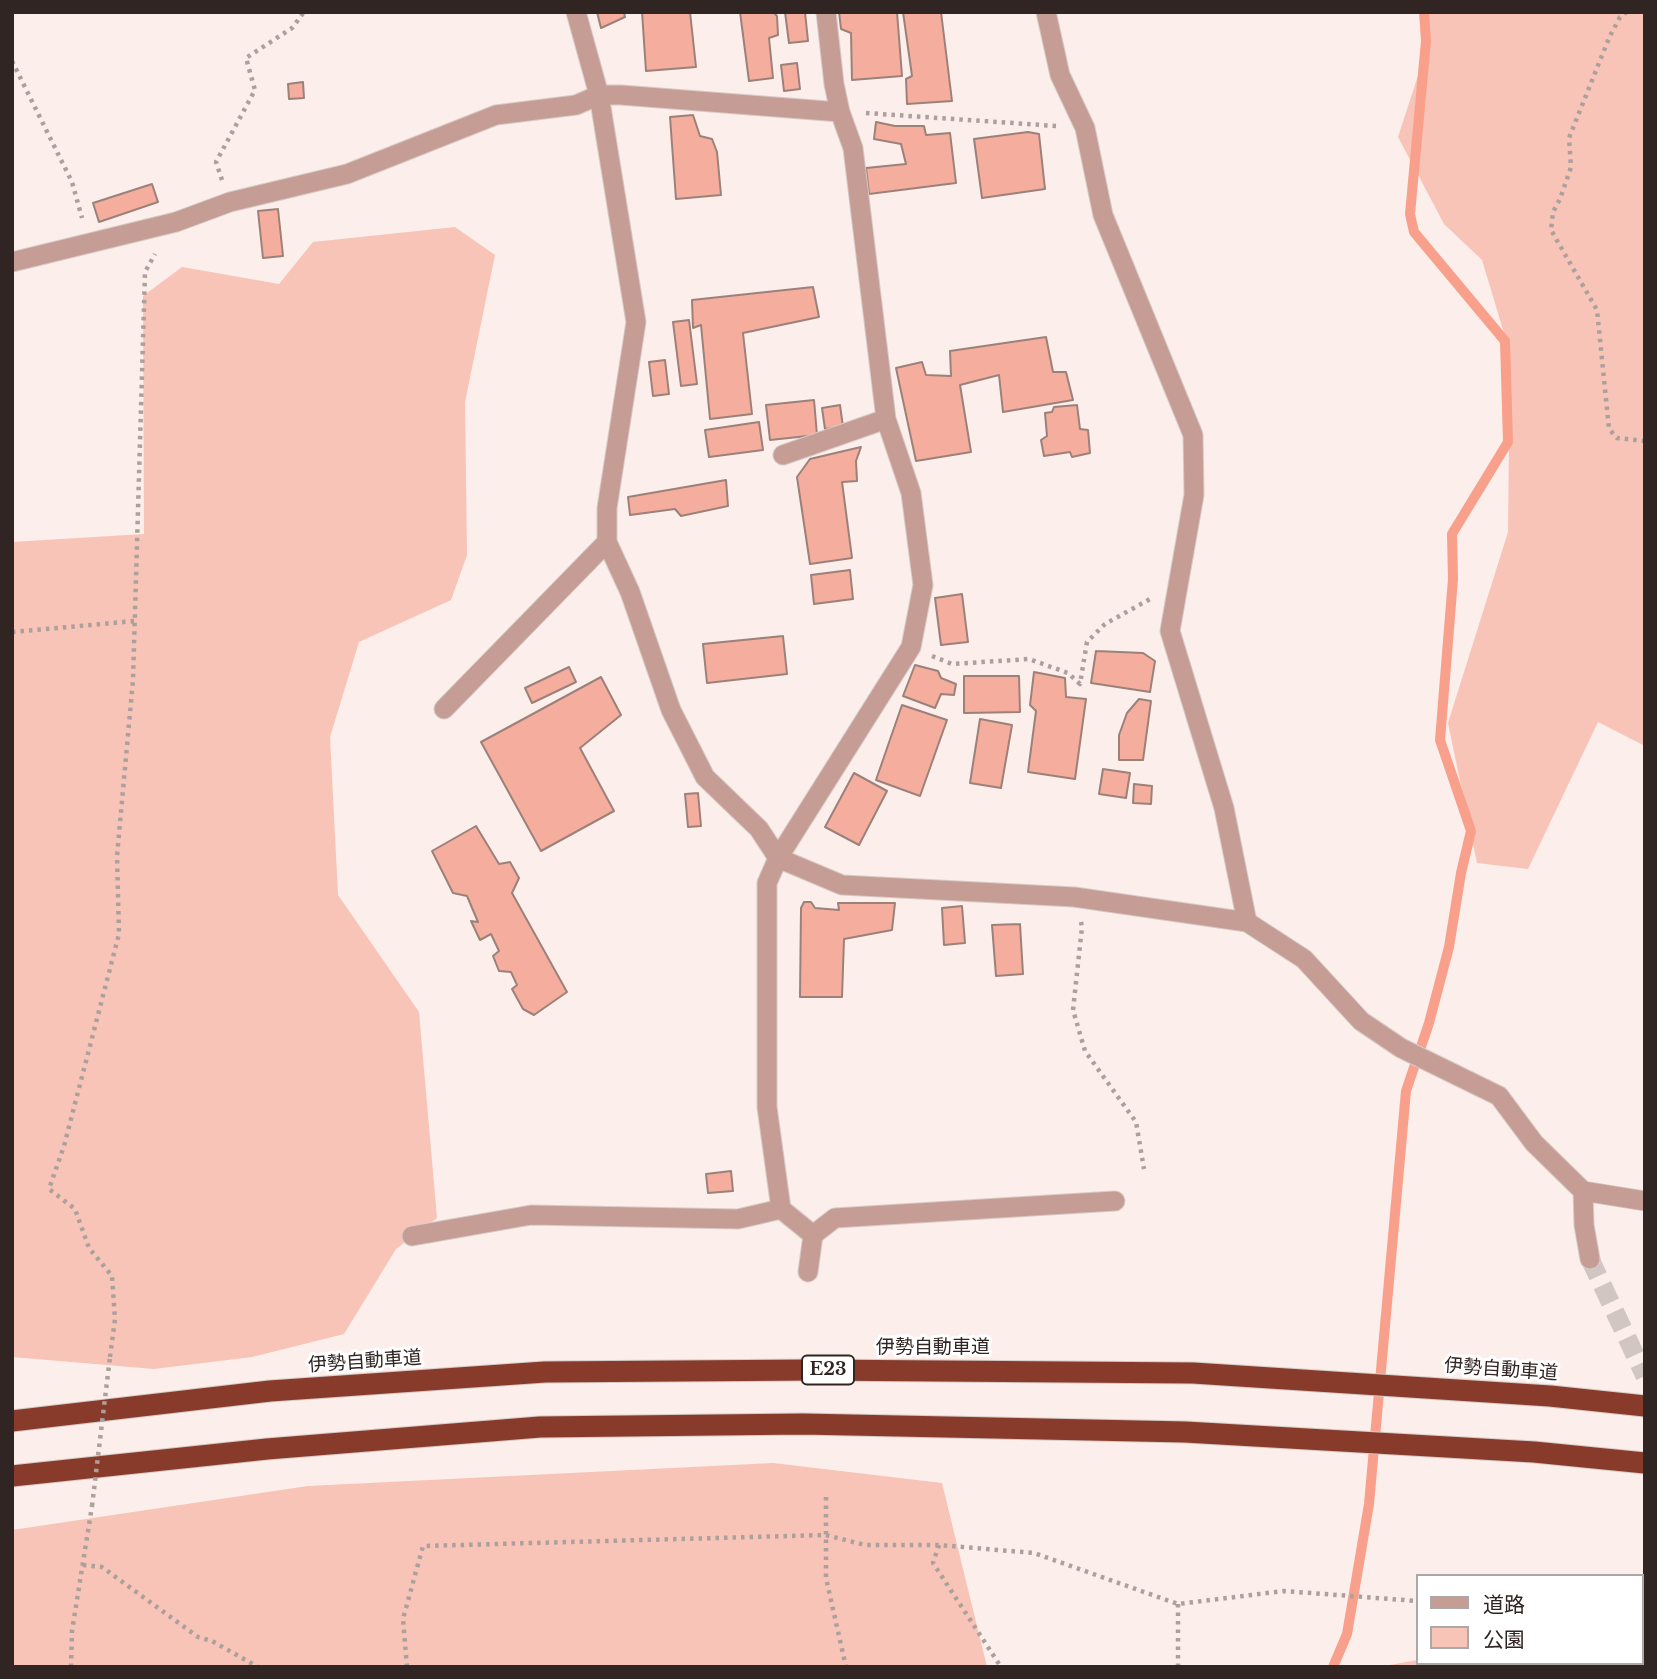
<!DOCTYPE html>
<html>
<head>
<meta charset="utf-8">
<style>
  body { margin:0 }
  #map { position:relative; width:1657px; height:1679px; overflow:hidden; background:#fbeeeb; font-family:"Libre Baskerville","Noto Sans JP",serif }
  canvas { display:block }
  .frame { position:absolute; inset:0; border:14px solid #302522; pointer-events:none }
  .legend { position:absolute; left:1416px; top:1574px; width:228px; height:91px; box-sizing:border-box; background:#fff; border:2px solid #aca8a7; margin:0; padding:9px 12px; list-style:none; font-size:21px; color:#302522 }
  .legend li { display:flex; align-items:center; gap:14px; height:35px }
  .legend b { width:35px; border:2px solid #aca8a7 }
</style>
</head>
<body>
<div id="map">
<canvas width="1657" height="1679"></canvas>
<div class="frame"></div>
<ul class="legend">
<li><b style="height:9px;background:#c59d94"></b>道路</li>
<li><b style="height:19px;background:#f8c4b7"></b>公園</li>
</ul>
</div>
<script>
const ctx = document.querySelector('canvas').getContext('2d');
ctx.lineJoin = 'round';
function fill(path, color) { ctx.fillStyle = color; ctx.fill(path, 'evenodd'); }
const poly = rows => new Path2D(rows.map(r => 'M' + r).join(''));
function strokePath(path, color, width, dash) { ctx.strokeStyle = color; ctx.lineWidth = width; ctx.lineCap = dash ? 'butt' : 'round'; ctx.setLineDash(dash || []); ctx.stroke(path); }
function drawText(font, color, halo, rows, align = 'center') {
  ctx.font = font + ' "Libre Baskerville","Noto Sans JP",serif'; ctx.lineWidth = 6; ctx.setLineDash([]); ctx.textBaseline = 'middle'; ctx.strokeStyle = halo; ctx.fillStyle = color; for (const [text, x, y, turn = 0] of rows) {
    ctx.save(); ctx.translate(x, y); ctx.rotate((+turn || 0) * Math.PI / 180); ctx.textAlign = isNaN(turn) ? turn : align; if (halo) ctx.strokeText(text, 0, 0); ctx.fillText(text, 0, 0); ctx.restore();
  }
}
fill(poly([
  [1426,12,1645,12,1645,746,1598,722,1528,869,1477,863,1448,723,1508,532,1510,353,1482,260,1444,224,1398,137,1427,48],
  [455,227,495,255,465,402,467,555,451,600,359,642,330,737,338,895,419,1012,437,1218,396,1249,344,1334,252,1357,154,1369,12,1357,12,542,144,534,143,296,182,267,279,284,313,242],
  [773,1463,942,1483,987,1667,12,1667,12,1530,308,1486],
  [1417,1660,1417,1663,1538,1663,1545,1667,1379,1667]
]), '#f8c4b7');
strokePath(poly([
  [1333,1667,1347,1634,1369,1504,1406,1091,1429,1023,1449,947,1461,873,1471,831,1440,740,1453,579,1452,534,1508,442,1505,341,1414,232,1410,214,1426,41,1424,12]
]), '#f8a08b', 10);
const building = poly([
  [597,12,624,12,625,17,601,28,597,12],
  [642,12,690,12,696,67,646,71,642,12],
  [740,12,773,12,777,16,778,35,769,38,773,78,749,81,740,12],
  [785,12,805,12,808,41,789,43,785,12],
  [839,12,897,12,902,76,852,80,851,33,841,29,839,12],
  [903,12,941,12,952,101,907,104,906,79,912,76,903,12],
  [797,63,800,89,784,91,781,65,797,63],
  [303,82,304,98,289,99,288,84,303,82],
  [693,115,700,136,712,139,717,152,721,195,676,199,670,117,693,115],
  [876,122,895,126,924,126,926,135,950,133,956,183,869,194,866,168,906,164,901,144,874,139,876,122],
  [1028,132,1039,134,1045,189,982,198,974,139,1028,132],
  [152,184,158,202,99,222,93,203,152,184],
  [278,209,283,256,263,258,258,211,278,209],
  [813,287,819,317,743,333,752,414,710,419,701,325,693,328,692,300,813,287],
  [689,320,697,384,681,386,673,322,689,320],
  [1046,337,1053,372,1066,372,1073,400,1003,412,999,375,960,385,971,452,916,461,896,368,922,362,926,375,951,376,950,351,1046,337],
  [665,360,669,394,653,396,649,362,665,360],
  [814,400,817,435,770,440,766,405,814,400],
  [840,405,843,427,825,429,822,408,840,405],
  [1077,405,1080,429,1088,430,1090,453,1072,457,1070,452,1044,456,1041,440,1047,436,1045,413,1052,412,1054,407,1077,405],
  [759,422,763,450,709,457,705,430,759,422],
  [861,447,856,461,857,481,842,482,852,558,810,564,797,477,810,459,861,447],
  [726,480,728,506,681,516,675,509,630,515,628,497,726,480],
  [850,570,853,599,814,604,811,575,850,570],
  [962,594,968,642,941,645,935,598,962,594],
  [783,636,787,674,707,683,703,644,783,636],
  [1096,651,1143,653,1155,661,1150,692,1091,683,1096,651],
  [915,665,938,671,941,678,956,684,954,695,941,694,935,708,903,696,915,665],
  [569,667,576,682,532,703,525,688,569,667],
  [1034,672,1065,678,1066,697,1086,699,1075,779,1028,772,1036,711,1030,705,1034,672],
  [964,676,1019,676,1020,712,964,713,964,676],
  [601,677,621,715,580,748,614,811,541,851,481,742,601,677],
  [1139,699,1151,701,1143,760,1119,760,1119,735,1127,713,1139,699],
  [902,705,947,720,920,796,876,780,902,705],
  [980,719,1012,725,1001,788,970,783,980,719],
  [1103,769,1130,773,1126,798,1099,794,1103,769],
  [854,773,887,791,859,845,825,827,854,773],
  [1134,784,1152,786,1151,804,1133,803,1134,784],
  [698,793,701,826,688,827,685,794,698,793],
  [476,826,499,864,510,862,519,878,512,893,567,992,534,1015,523,1009,512,989,517,985,511,972,499,971,493,956,499,951,491,934,480,940,471,921,478,922,467,896,453,893,432,851,476,826],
  [804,902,811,902,815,908,839,910,838,903,895,903,892,930,844,939,842,997,800,997,801,908,804,902],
  [962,906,965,943,944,945,942,908,962,906],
  [1020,924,1023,974,996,976,992,925,1020,924],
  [731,1171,733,1191,708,1193,706,1174,731,1171]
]);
fill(building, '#f5ae9d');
strokePath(building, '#9c817a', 2);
strokePath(poly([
  [1590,1259,1645,1376]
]), '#d2c6c3', 19, [19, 10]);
const minor = poly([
  [576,12,599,95,636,322,607,508,607,542,630,592,671,710,705,777,759,829,778,858,842,885,1074,897,1247,922,1304,959,1361,1021,1401,1048,1499,1096,1534,1143,1583,1191,1645,1201],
  [1046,12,1060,75,1085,128,1103,215,1193,435,1194,495,1170,631,1224,808,1247,922],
  [12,262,176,222,230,202,347,174,496,115,576,105,599,95,621,95,840,112],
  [783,455,886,419],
  [444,709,607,542],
  [1583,1191,1584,1225,1590,1259],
  [813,1235,835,1218,1115,1201],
  [412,1236,531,1215,738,1219,781,1209],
  [808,1272,813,1235,781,1209,767,1107,767,883,778,858,911,647,923,585,911,493,886,419,853,148,840,112,834,84,826,12]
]);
const motorway = poly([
  [12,1421,270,1391,545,1372,812,1370,1193,1373,1550,1396,1645,1406],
  [12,1476,267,1449,540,1427,803,1424,1185,1432,1534,1452,1645,1463]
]);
strokePath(minor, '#d6cac7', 21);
strokePath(motorway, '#d6cac7', 23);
strokePath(poly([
  [1627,12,1620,17,1609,38,1569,138,1571,167,1560,199,1553,212,1551,230,1597,310,1609,429,1617,438,1645,441],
  [12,61,72,182,82,218],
  [866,113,1056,126],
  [222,180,216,162,255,90,246,58,292,28,304,12],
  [12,632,135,621],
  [932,656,952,664,1029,659,1068,673,1080,684,1087,642,1105,624,1150,599],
  [1081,922,1082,927,1073,1010,1085,1051,1136,1122,1144,1169],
  [110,1357,115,1319,112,1276,89,1248,75,1209,49,1189,64,1146,119,934,117,856,133,680,145,272,155,254],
  [826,1497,826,1578,846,1667],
  [939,1545,933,1563,1001,1667],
  [83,1565,102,1567,198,1637,212,1641,258,1667],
  [1178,1604,1178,1667],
  [1641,1619,1645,1620],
  [1560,1663,1561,1667],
  [71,1667,72,1631,92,1506],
  [407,1667,403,1619,423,1546,826,1535,865,1545,939,1545,1034,1553,1178,1604,1284,1591,1417,1601]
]), '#aca09d', 4.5, [3.5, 5]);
strokePath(minor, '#c59d94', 19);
strokePath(motorway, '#883b2a', 21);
strokePath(poly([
  [92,1506,110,1357]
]), '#aca09d', 4.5, [3.5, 5]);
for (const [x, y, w] of [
  [828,1370,52]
]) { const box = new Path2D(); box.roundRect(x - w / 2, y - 14.5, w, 29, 5); ctx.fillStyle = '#fff'; ctx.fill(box); strokePath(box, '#302522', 2); }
drawText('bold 18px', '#302522', null, [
  ["E23",828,1370]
]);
drawText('19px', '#302522', '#fff', [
  ["伊勢自動車道",933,1348],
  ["伊勢自動車道",365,1362,-4],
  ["伊勢自動車道",1501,1370,4]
]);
</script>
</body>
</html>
